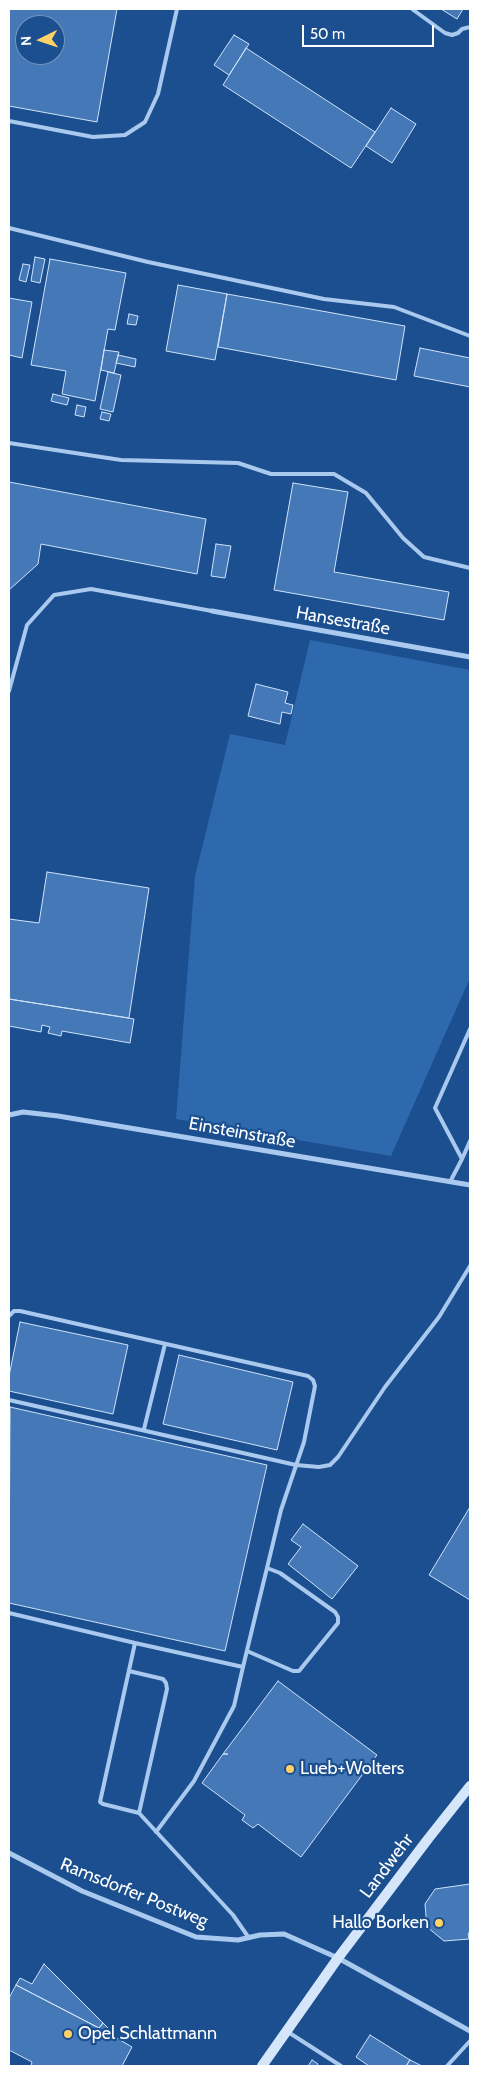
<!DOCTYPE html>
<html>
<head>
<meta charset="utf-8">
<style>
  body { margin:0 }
  #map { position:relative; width:479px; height:2075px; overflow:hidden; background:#1b4f8f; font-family:Cabin,sans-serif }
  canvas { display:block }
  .frame { position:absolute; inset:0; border:10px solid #fff; pointer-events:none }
  .north { position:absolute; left:15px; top:15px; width:50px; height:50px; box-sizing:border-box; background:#1b4f8f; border:1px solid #7695bc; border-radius:50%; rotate:266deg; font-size:14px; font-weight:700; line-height:20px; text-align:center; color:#fff }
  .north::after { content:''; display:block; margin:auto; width:18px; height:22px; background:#ffd166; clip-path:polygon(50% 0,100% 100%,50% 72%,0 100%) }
  .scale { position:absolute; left:302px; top:25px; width:132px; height:22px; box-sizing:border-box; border:2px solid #fff; border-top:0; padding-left:6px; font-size:15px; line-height:18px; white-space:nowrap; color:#fff; -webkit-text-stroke:4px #1b4f8f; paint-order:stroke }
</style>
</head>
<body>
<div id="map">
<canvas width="479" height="2075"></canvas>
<div class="frame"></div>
<div class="north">N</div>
<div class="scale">50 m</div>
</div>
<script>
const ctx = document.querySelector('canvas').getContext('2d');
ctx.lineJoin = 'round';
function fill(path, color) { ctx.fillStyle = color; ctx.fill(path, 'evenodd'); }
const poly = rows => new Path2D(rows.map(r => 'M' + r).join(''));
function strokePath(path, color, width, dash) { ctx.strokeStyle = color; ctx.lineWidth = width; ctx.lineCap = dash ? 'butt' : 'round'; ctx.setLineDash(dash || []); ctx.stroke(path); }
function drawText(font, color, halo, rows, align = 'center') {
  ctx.font = font + ' Cabin,sans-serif'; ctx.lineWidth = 4.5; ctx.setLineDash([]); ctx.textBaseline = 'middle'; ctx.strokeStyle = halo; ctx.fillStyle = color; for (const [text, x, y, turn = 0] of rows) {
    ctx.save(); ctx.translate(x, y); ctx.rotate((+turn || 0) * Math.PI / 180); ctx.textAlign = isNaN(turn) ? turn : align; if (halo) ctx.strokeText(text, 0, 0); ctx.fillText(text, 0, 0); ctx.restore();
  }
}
fill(poly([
  [310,640,470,670,470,978,391,1156,176,1119,195,876,230,734,285,745]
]), '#2e69ad');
const building = poly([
  [9,9,117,9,97,122,9,106,9,9],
  [25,25,55,25,55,55,25,55,25,25],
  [441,9,463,9,457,19,441,9],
  [234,35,249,44,229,75,214,65,234,35],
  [246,48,375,132,351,168,223,85,246,48],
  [391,108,416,124,392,163,366,146,391,108],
  [35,257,45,259,40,283,31,281,35,257],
  [50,259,126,273,115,330,108,329,95,401,62,394,66,371,31,365,50,259],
  [23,264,30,265,26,282,19,280,23,264],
  [178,285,227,294,215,360,166,351,178,285],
  [227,294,405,326,396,380,218,347,227,294],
  [9,298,32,302,22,358,9,355,9,298],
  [129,314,138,316,136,325,127,324,129,314],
  [420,348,470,358,470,387,414,376,420,348],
  [104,350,119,352,114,373,101,370,104,350],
  [118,355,136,359,135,367,116,363,118,355],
  [108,372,121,375,113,412,100,409,108,372],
  [53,394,69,398,67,405,51,401,53,394],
  [77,405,86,407,84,417,75,415,77,405],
  [102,412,111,414,109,421,100,419,102,412],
  [9,482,206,519,197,574,41,544,38,564,9,590,9,482],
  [293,483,348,492,334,572,449,592,444,620,274,590,293,483],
  [216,544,231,546,225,578,211,576,216,544],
  [256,684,288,692,285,703,293,705,291,714,282,712,280,724,248,716,256,684],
  [47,872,149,888,129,1018,9,999,9,919,39,923,47,872],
  [9,999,134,1019,130,1043,62,1031,61,1036,48,1033,50,1027,42,1025,41,1032,9,1026,9,999],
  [20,1322,128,1345,113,1414,9,1391,9,1376,20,1322],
  [179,1355,293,1382,277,1450,163,1424,179,1355],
  [10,1407,267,1465,225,1651,9,1603,10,1407],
  [470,1507,470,1600,429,1575,470,1507],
  [303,1524,358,1566,332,1599,288,1564,301,1547,291,1540,303,1524],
  [278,1681,377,1755,301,1857,258,1824,253,1828,242,1820,245,1815,202,1783,223,1754,228,1754,223,1754,278,1681],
  [470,1884,470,1933,468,1933,469,1939,444,1941,427,1927,425,1904,435,1889,470,1884],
  [44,1964,103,2023,99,2028,16,1985,20,1978,32,1984,44,1964],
  [16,1985,99,2028,103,2023,111,2031,110,2034,132,2047,122,2066,31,2066,32,2062,9,2050,9,1998,16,1985],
  [370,2035,410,2060,406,2066,369,2066,356,2057,370,2035],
  [312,2060,318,2064,317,2066,308,2066,312,2060],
  [410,2060,422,2066,406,2066,410,2060]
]);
fill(building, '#4478b7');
strokePath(building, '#cfe3fa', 1);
strokePath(poly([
  [412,9,445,33,452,35,458,33,462,29,470,27],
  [9,121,93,137,125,135,145,122,158,94,177,9],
  [9,228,148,262,324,299,394,307,470,336],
  [9,443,121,460,238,463,271,474,334,474,366,493,403,538,424,557,470,568],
  [9,691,27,625,54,595,91,589,212,611],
  [462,1159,470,1141],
  [450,1182,462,1159,435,1108,470,1029],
  [9,1316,14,1311,20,1311,308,1376,313,1380,315,1386,304,1442,281,1510,267,1568],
  [9,1400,296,1465,319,1467,330,1465,338,1457,385,1387,439,1317,470,1266],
  [144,1429,165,1344],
  [9,1613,135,1643,100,1802,103,1804,139,1813,233,1915,249,1938],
  [135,1643,243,1667,234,1706,194,1781,156,1832],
  [243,1667,256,1613,267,1568,280,1573,335,1612,338,1617,338,1623,299,1671,293,1671,247,1651],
  [129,1671,163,1679,166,1683,167,1689,139,1813],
  [288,2032,341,2066],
  [447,2066,470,2041]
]), '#a9c9ee', 4);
strokePath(poly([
  [212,611,470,657],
  [9,1115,23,1112,58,1116,470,1185],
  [9,1853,82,1891,196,1937,238,1940,260,1935,284,1934,338,1958,470,2031]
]), '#a9c9ee', 5);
strokePath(poly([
  [262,2066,338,1958,428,1839,470,1786]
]), '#d6e6fa', 10);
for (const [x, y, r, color] of [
  [290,1769,5,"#ffd166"],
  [439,1923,5,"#ffd166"],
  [68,2034,5,"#ffd166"]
]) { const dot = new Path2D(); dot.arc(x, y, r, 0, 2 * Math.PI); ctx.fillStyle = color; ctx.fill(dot); strokePath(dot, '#1b4f8f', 2); }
drawText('18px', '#fff', '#1b4f8f', [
  ["Hansestraße",343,621,10],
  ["Einsteinstraße",242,1133,10],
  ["Landwehr",387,1866,-53],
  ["Ramsdorfer Postweg",134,1893,22]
]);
drawText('18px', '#fff', '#1b4f8f', [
  ["Lueb+Wolters",300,1769],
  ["Hallo Borken",429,1923,"right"],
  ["Opel Schlattmann",78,2034]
], 'left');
</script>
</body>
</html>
